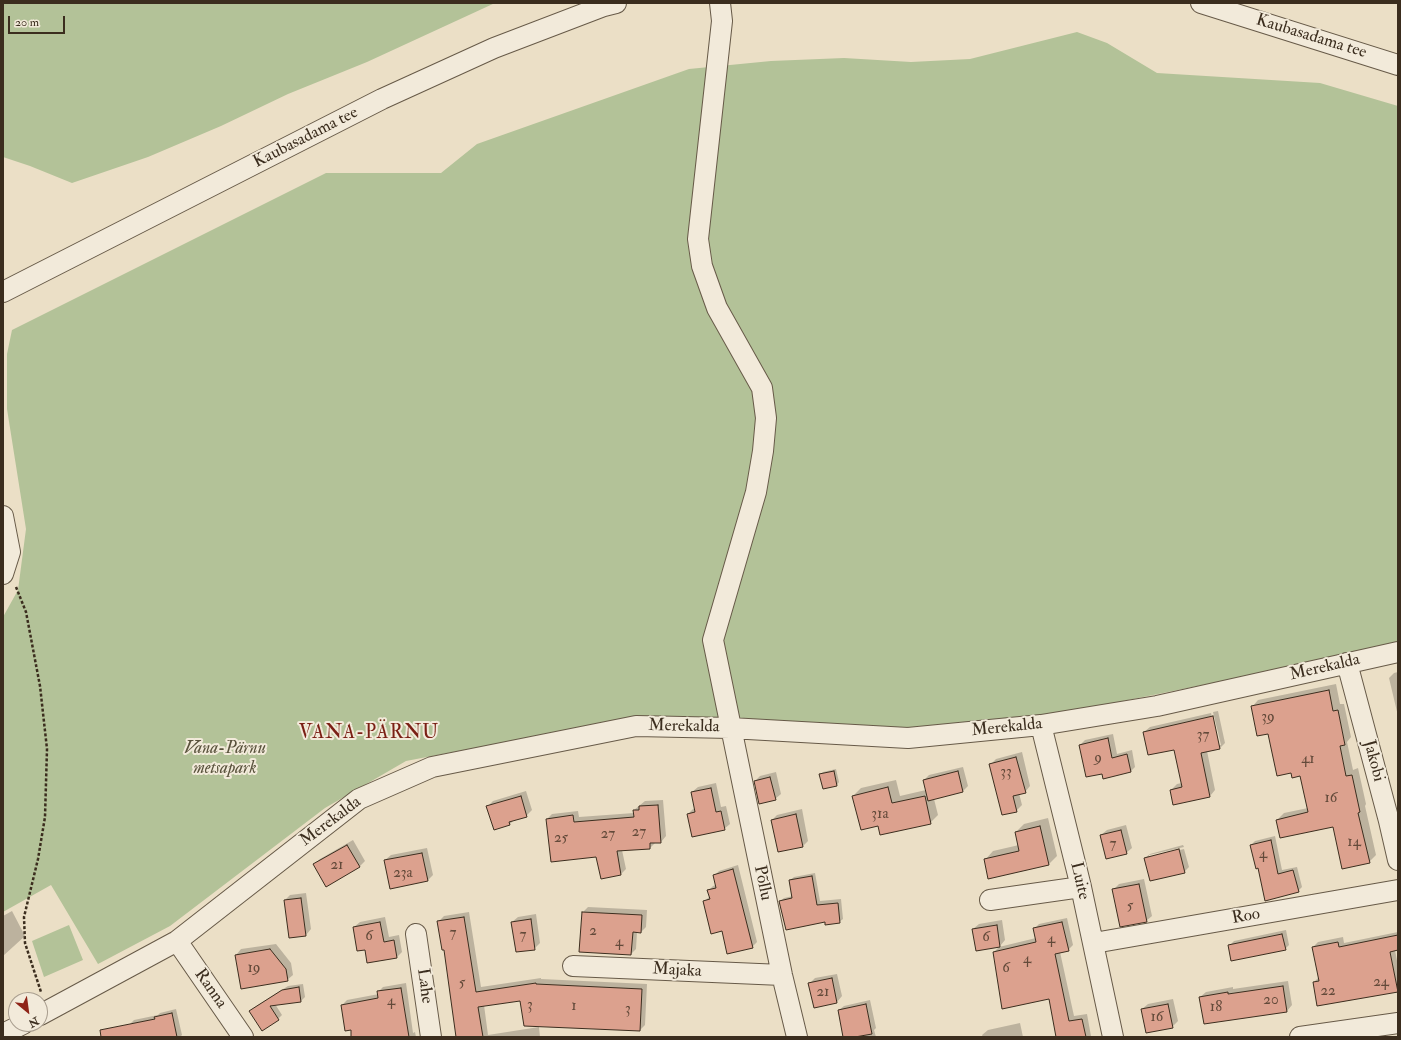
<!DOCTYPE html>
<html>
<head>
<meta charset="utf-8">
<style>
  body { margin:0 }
  #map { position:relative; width:1401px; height:1040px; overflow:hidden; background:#ebdfc6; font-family:"IM FELL Double Pica",serif }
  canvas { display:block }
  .frame { position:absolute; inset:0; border:4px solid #3b2d1e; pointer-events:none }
  .north { position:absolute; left:8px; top:992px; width:40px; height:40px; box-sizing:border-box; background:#f2eada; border:1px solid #a99e8f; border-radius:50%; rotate:151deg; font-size:11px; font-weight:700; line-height:16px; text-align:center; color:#3b2d1e }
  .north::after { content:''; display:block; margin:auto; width:14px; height:18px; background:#8f2418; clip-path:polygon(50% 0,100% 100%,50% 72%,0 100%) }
  .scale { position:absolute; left:8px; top:16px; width:57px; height:18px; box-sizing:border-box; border:2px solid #3b2d1e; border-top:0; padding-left:5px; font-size:12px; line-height:14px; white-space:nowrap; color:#3b2d1e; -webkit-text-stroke:3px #f2eada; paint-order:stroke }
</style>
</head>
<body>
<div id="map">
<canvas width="1401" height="1040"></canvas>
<div class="frame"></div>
<div class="north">N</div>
<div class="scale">20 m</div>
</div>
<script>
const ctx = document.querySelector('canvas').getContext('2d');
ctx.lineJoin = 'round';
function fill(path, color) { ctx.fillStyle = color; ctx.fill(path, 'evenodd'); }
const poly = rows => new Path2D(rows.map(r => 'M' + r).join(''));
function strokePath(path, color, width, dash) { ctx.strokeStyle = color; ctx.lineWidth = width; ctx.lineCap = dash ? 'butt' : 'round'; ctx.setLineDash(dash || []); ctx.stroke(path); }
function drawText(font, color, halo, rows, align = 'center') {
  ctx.font = font + ' "IM FELL Double Pica",serif'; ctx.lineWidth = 4; ctx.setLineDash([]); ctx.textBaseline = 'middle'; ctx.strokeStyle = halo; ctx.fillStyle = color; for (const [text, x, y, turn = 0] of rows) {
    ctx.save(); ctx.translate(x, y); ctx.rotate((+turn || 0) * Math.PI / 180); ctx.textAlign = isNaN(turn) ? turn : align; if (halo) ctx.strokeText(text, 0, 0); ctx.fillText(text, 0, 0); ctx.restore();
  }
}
fill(poly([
  [3,3,495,3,367,62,288,94,221,126,148,157,72,183,30,166,3,157],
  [1077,32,1107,43,1157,73,1320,83,1398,106,1398,644,1341,657,1064,713,903,731,621,720,406,761,325,808,170,926,98,964,51,885,3,912,3,617,18,590,26,529,7,409,7,354,12,330,326,173,441,173,477,144,689,69,771,61,844,58,911,62,970,59],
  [69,925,83,960,44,977,32,941]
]), '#b3c298');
fill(poly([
  [1398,672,1398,716,1389,678,1394,673],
  [1336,684,1340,704,1344,704,1351,737,1347,742,1353,770,1358,768,1366,804,1365,806,1376,855,1369,862,1333,826,1277,820,1284,813,1308,808,1300,775,1292,772,1252,707,1258,700],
  [1218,711,1225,743,1220,748,1207,751,1215,790,1210,796,1174,803,1171,790,1177,784,1182,783,1175,749,1144,732,1150,727,1211,713,1219,745,1221,745,1213,712],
  [1113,734,1117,754,1132,750,1135,767,1131,771,1103,778,1102,773,1080,745,1085,740],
  [1022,752,1030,786,1025,792,1019,793,1022,805,1016,811,990,765,996,759],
  [963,767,968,786,963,791,934,799,938,815,930,823,879,825,853,796,861,788,896,780,900,796,926,790,924,780,929,775],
  [836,769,839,782,837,785,823,788,821,774,823,772],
  [776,772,781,794,775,799,755,781,760,776],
  [716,783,721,807,726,806,730,824,724,829,688,814,693,809,696,808,692,792,698,787],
  [526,791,532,810,526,816,514,820,509,825,487,807,493,801],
  [663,800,666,836,661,842,656,842,650,848,622,850,626,869,621,874,601,878,597,856,547,819,552,814,578,811,579,817,634,813,634,810,645,801],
  [802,809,808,841,803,846,779,851,772,820,777,815],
  [1048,818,1057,856,1049,864,985,860,993,851,1019,845,1016,832,1024,824],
  [1126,825,1132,848,1126,853,1101,835,1107,830],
  [1275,836,1282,870,1297,867,1302,887,1298,891,1259,867,1251,845,1255,841],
  [353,840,365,861,359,867,314,864,320,859],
  [1183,845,1184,847,1149,855,1149,857,1184,849,1189,867,1184,872,1145,858,1150,854],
  [427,848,433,875,427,881,385,860,391,855],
  [738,865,757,942,752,947,722,930,704,902,710,896,708,891,713,886,716,885,714,876,719,871],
  [815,873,820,901,841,899,843,919,839,922,826,921,780,901,784,898,793,896,790,880,794,877],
  [1144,879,1152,916,1146,921,1113,890,1119,884],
  [306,893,311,929,306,935,285,900,290,895],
  [588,907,647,910,646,927,641,932,637,932,636,949,631,954,583,912],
  [12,911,25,936,3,956,3,916],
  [469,912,481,987,541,978,541,979,647,984,645,1025,640,1030,525,1025,521,999,484,1005,488,1035,539,1027,540,1037,457,1037,445,949,438,922,444,916],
  [536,914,540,943,534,949,512,922,518,917],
  [385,917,389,937,399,935,402,952,397,957,365,949,354,927,360,922],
  [1067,918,1073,945,1068,950,1060,952,1074,1016,1087,1014,1091,1036,1090,1037,1057,1037,1049,997,994,952,999,947,1036,938,1034,929,1039,924],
  [1002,920,1005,940,1000,946,973,929,979,924],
  [1286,930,1289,945,1285,949,1229,946,1234,941],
  [1398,932,1398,949,1395,950,1398,966,1397,991,1314,982,1319,977,1313,947,1318,942,1343,937,1344,943],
  [276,944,291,963,293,975,287,980,236,955,241,949],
  [837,974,842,996,837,1002,809,984,815,978],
  [1288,981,1292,1005,1287,1011,1200,997,1206,992,1233,987,1233,989],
  [406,983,413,1033,415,1032,416,1037,385,1037,342,1005,347,1000,379,994,378,992,383,987],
  [303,984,305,997,301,1001,275,1004,282,1015,278,1019,251,1011,255,1007,288,986],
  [1173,999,1178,1021,1172,1027,1142,1009,1148,1004],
  [870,1000,876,1028,874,1030,876,1037,844,1037,839,1010,844,1006],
  [176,1009,182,1035,180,1037,132,1037,130,1024,134,1020,158,1015,160,1013],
  [1020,1023,1023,1037,983,1037,982,1035,988,1030]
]), '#0003');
const building = poly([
  [1329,690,1333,711,1338,710,1345,745,1340,746,1346,776,1352,775,1360,812,1358,813,1370,863,1342,869,1333,827,1280,838,1276,820,1308,812,1300,776,1292,778,1291,773,1277,776,1268,734,1257,736,1251,706,1329,690],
  [1213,716,1220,749,1201,753,1210,797,1173,805,1170,790,1182,787,1174,750,1148,755,1143,732,1213,716],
  [1108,738,1112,758,1127,754,1131,772,1103,779,1102,774,1086,777,1079,745,1108,738],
  [1016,757,1026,793,1013,796,1017,812,1002,815,989,764,1016,757],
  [834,771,837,786,823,789,819,774,834,771],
  [958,771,963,792,928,801,923,780,958,771],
  [770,777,776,800,759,804,754,781,770,777],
  [888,787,892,803,925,796,931,824,880,835,878,826,861,830,852,796,888,787],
  [711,788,716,812,721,811,725,830,692,837,687,814,695,812,691,792,711,788],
  [521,796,527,817,509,822,510,825,494,830,486,806,521,796],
  [658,805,661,843,650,843,650,849,617,851,621,875,601,879,596,857,551,862,546,819,573,815,574,822,634,817,633,810,639,810,639,806,658,805],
  [796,814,803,847,778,852,771,820,796,814],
  [1040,826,1049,865,988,879,984,859,1019,851,1015,832,1040,826],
  [1121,830,1127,854,1106,859,1100,835,1121,830],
  [1271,840,1278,874,1293,870,1299,892,1265,901,1258,868,1256,869,1250,845,1271,840],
  [347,845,360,867,326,887,313,864,347,845],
  [1179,849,1185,873,1150,881,1144,858,1179,849],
  [422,853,428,881,390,889,384,860,422,853],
  [733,869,753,948,727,954,722,931,711,934,703,901,710,899,707,890,716,888,713,875,733,869],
  [812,876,817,905,838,903,840,923,825,925,825,922,786,930,779,901,792,898,789,880,812,876],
  [1139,884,1147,922,1120,927,1112,889,1139,884],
  [301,898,306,936,289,938,284,900,301,898],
  [582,912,642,915,641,933,633,932,631,955,579,952,582,912],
  [464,917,476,992,536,983,536,984,642,989,640,1031,524,1026,520,1001,478,1007,483,1037,456,1037,444,950,442,950,437,921,464,917],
  [531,919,535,950,516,952,511,922,531,919],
  [380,922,384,942,394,940,397,958,367,963,365,950,357,951,353,927,380,922],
  [1062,922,1069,951,1055,954,1069,1021,1082,1019,1086,1037,1056,1037,1049,999,1002,1009,993,952,1036,942,1033,928,1062,922],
  [997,925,1000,947,976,951,972,929,997,925],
  [1282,934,1286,950,1231,961,1228,945,1282,934],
  [1398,935,1398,950,1390,952,1398,992,1317,1006,1313,982,1319,981,1312,947,1338,942,1339,947,1398,935],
  [270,949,286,969,288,981,241,989,235,955,270,949],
  [832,978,837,1003,814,1008,808,983,832,978],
  [1283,986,1287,1012,1204,1024,1199,997,1228,992,1228,994,1283,986],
  [299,987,301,1002,270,1006,279,1020,262,1031,249,1011,282,990,299,987],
  [401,988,409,1037,351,1037,351,1030,345,1031,341,1005,378,998,377,991,401,988],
  [866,1004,872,1034,855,1037,843,1037,838,1010,866,1004],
  [1168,1004,1173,1028,1146,1033,1141,1009,1168,1004],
  [172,1013,177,1037,101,1037,100,1030,155,1019,154,1017,172,1013]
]);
fill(building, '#dca18e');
strokePath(building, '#3b2d1e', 1);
const minor = poly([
  [720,3,722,21,698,239,702,266,717,308,762,388,766,418,763,451,756,492,713,640,782,975,797,1037],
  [1201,3,1398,65],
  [3,292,382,99,494,48,604,6,616,3],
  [3,516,10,552,3,574],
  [1347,663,1389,821,1398,860],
  [1041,725,1081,887,1113,1037],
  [990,900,1081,887],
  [416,934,431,1037],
  [177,941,243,1037],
  [1094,943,1398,890],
  [573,966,782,975],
  [40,1015,177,941,359,799,432,767,636,726,730,728,908,738,1041,725,1157,706,1398,652],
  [3,1034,23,1024],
  [1300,1037,1398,1023]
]);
strokePath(minor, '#675a48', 22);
strokePath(poly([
  [16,587,26,612,40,686,47,749,45,817,38,859,24,917,25,943,41,992]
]), '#3b2d1e', 2.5, [3, 2]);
strokePath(minor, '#f2eada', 20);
drawText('15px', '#634a3a', null, [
  ["39",1268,718],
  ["37",1203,736],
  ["9",1098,759],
  ["41",1308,760],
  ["33",1006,773],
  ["16",1331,799],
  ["31a",880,815],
  ["27",639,833],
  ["27",608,835],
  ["25",561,839],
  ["14",1354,843],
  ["7",1113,845],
  ["4",1263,855],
  ["21",337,866],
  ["23a",403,874],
  ["5",1130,907],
  ["2",593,932],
  ["7",453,934],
  ["7",523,936],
  ["6",369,937],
  ["6",986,938],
  ["4",1051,940],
  ["4",619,943],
  ["4",1027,960],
  ["19",254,969],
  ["6",1006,969],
  ["24",1381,983],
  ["5",462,984],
  ["22",1328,992],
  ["21",823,993],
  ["20",1271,1001],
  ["4",391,1002],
  ["3",530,1006],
  ["1",574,1007],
  ["18",1216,1008],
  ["3",628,1010],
  ["16",1157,1018]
]);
drawText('17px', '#3b2d1e', '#f2eada', [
  ["Kaubasadama tee",1311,37,17],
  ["Kaubasadama tee",306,138,-27],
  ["Merekalda",1325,668,-13],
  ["Merekalda",684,727,1],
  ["Merekalda",1007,728,-6],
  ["Jakobi",1373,761,75],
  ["Merekalda",331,822,-37],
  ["Luite",1079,881,77],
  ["Põllu",762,883,78],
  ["Roo",1246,917,-10],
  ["Majaka",677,971,3],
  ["Lahe",424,986,82],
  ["Ranna",210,989,55]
]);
drawText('italic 17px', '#59523c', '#f2eada', [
  ["Vana-Pärnu",225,749],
  ["metsapark",225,769]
]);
ctx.letterSpacing = '1px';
drawText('19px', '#7a1f14', '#f2eada', [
  ["VANA-PÄRNU",369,734]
]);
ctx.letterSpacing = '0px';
</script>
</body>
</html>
